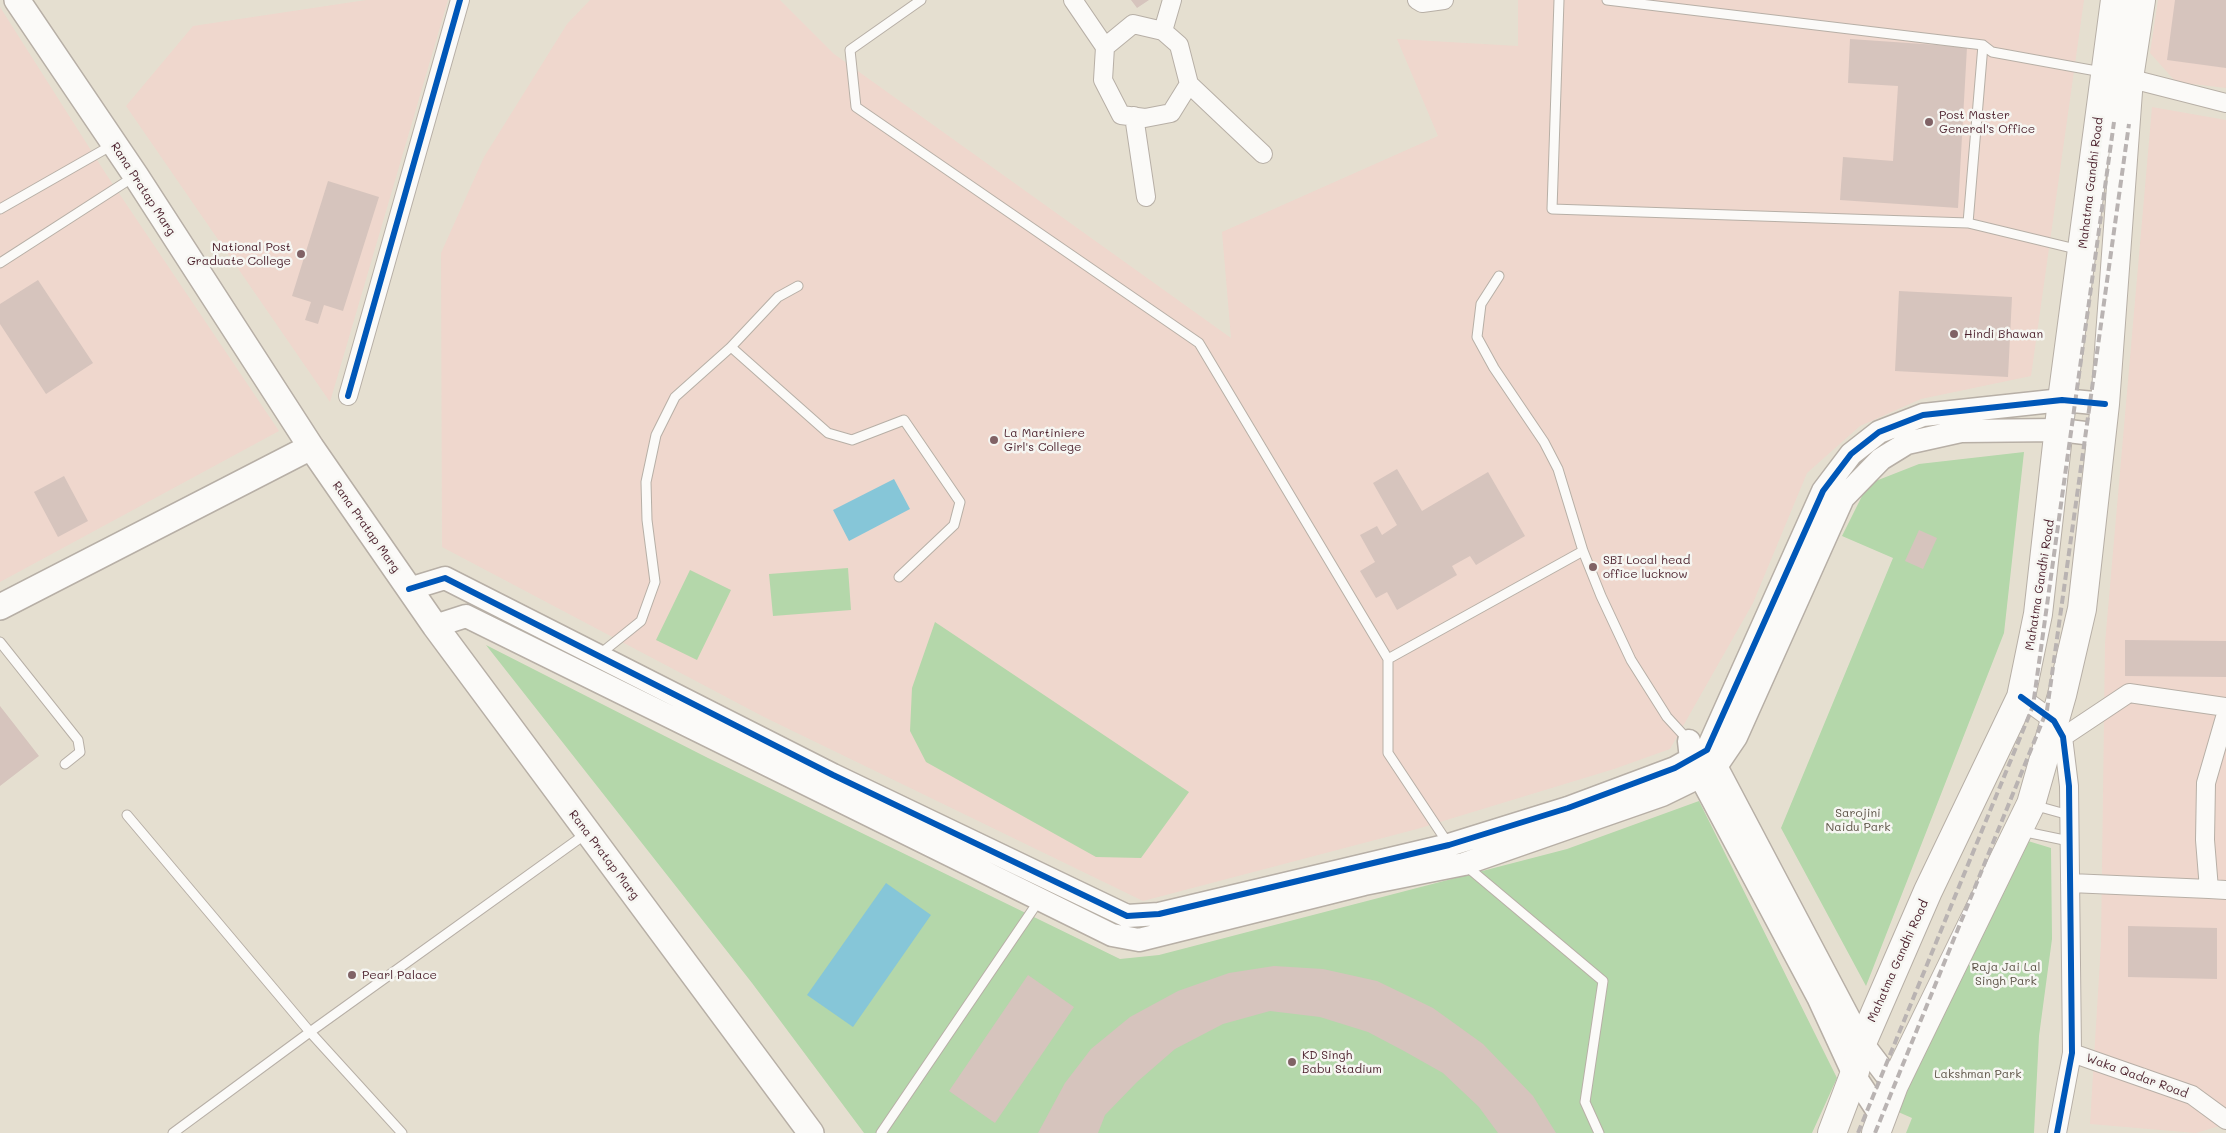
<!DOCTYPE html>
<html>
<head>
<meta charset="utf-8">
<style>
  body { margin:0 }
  canvas { display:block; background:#e5dfd0 }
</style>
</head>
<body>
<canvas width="2226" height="1133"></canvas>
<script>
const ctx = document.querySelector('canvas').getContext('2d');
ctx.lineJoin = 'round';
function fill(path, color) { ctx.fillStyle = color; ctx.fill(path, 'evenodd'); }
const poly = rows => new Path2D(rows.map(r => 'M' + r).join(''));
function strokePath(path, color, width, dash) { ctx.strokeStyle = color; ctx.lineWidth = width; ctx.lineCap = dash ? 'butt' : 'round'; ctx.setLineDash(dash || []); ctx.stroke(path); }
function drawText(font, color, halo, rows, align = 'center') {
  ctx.font = font + ' Mali,sans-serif'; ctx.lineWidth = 5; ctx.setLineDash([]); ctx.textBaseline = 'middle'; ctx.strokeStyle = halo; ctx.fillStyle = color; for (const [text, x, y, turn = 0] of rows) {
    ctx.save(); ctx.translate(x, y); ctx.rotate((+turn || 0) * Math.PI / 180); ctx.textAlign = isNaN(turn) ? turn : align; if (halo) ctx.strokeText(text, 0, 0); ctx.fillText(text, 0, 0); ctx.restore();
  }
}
fill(poly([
  [366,0,448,0,330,402,126,106,193,26],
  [590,0,780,0,834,54,1231,338,1222,232,1438,136,1397,39,1518,46,1518,0,2084,0,2031,376,1921,399,1860,426,1807,473,1753,603,1670,749,1614,769,1417,829,1143,901,764,717,442,547,441,253,484,157,567,24],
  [2158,0,2226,0,2226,88,2176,82,2150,53],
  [0,7,106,174,279,431,0,582],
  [2152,107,2226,120,2226,1124,2196,1133,2090,1124,2101,943,2105,643]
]), '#efd7cd');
fill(poly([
  [2024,452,2004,633,1866,986,1781,828,1893,558,1842,536,1868,484,1919,464],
  [848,568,851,610,773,616,769,574],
  [690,570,731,590,697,660,656,640],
  [935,622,1189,792,1141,858,1096,857,926,762,910,731,912,688],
  [486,645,708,758,1120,959,1159,955,1567,849,1699,801,1837,1078,1812,1133,864,1133,752,983],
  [2028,841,2051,848,2052,939,2039,1036,2034,1133,1906,1133,1912,1118,1896,1111,1950,994]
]), '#b4d7aa');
fill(poly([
  [894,479,910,509,849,541,833,510],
  [886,883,931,915,853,1027,807,995]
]), '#86c6d8');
fill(poly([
  [1131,0,1149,0,1137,8],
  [2175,0,2226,0,2226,68,2167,60],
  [1850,39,1967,47,1958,208,1840,200,1843,157,1893,161,1898,86,1848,83],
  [328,181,379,197,343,311,324,305,318,324,305,320,311,302,292,296],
  [38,280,93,363,46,394,0,324,0,304],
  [1899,291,2012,297,2008,377,1895,371],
  [1397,469,1422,511,1488,472,1525,536,1476,565,1470,556,1452,566,1457,575,1397,610,1387,592,1376,598,1360,571,1375,562,1360,535,1377,526,1382,535,1397,525,1373,483],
  [64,476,88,521,58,537,34,492],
  [1919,530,1937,538,1923,569,1905,561],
  [2125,640,2226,641,2226,677,2125,676],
  [0,706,39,756,0,786],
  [2128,926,2217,928,2217,979,2128,977],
  [1274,966,1323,969,1377,981,1433,1008,1483,1044,1533,1096,1556,1133,1498,1133,1479,1107,1443,1073,1404,1051,1368,1032,1320,1017,1270,1011,1223,1024,1175,1049,1137,1082,1105,1115,1098,1133,1038,1133,1065,1083,1091,1049,1130,1017,1178,991,1229,973],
  [1028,975,1074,1007,995,1123,949,1091]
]), '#d6c4bd');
const service = poly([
  [921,0,850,50,856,107,1199,343,1388,659,1388,753,1449,845],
  [1559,0,1552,209,1968,223],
  [1607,0,1983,45,1992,52,2102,72],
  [1983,45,1968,223,2080,250],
  [0,209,114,144],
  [0,263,135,176],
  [1499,276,1481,304,1477,337,1494,368,1544,442,1558,469,1583,551,1601,596,1631,660,1667,717,1689,741],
  [731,347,828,433,852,440,904,420,960,502,954,525,899,577],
  [0,642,78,740,80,752,65,764],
  [600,654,641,621,655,582,647,520,646,482,656,435,675,397,731,347,778,297,798,286],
  [1388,659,1583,551],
  [2033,805,2069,815],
  [127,815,310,1032,402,1133],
  [2021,831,2069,841],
  [1465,865,1603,981,1585,1102,1599,1133],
  [173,1133,310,1032,587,833],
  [881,1133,1040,899]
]);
const minor = poly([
  [1073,0,1105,47,1103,80,1121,115,1145,118,1171,113,1189,84,1179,45,1163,31,1133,24,1105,47],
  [1417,0,1422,3,1444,0],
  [1163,31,1172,0],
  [2120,76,2226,103],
  [1189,84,1263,154],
  [1134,116,1146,197],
  [348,396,460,0],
  [2021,697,2054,721,2063,737,2069,786,2072,1053,2057,1133],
  [2226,714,2206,783,2205,840,2209,889,2226,890],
  [2063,737,2129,693,2226,707],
  [2070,883,2209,889],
  [2072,1053,2192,1095,2226,1120]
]);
const tertiary = poly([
  [409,589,445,578,833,775,1127,916,1159,914,1449,845,1568,808,1675,768,1707,750,1823,491,1851,454,1879,432,1923,415,2062,400,2105,404],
  [435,626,466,616,1112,935,1139,940,1364,884,1464,864,1662,795,1701,776,1717,765,1736,737,1843,498,1881,459,1907,443,1961,431,2060,430,2101,435],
  [1689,741,1691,759,1818,997,1854,1075,1883,1119],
  [1709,753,1862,1043,1894,1085]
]);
const secondary = poly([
  [17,0,136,176,311,447,435,626,811,1133],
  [0,607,311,447]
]);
const primary = poly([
  [1832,1133,1854,1075,1862,1043,1928,891,2021,697,2038,614,2062,400,2115,0],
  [1876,1133,1894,1085,2031,804,2062,695,2082,609,2105,404,2129,78,2141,0]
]);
strokePath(service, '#b7afa6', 11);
strokePath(minor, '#b7afa6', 20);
strokePath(tertiary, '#b7afa6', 25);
strokePath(secondary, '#b7afa6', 28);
strokePath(primary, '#b7afa6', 30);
strokePath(service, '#fbfaf8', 9);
strokePath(minor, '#fbfaf8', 18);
strokePath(tertiary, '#fbfaf8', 22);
strokePath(secondary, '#fbfaf8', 25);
strokePath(primary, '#fbfaf8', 28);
strokePath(poly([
  [1858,1133,2033,706,2114,122],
  [1875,1133,2047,710,2129,124]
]), '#b9b3b2', 4, [8, 4]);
strokePath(poly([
  [348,396,460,0],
  [409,589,445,578,833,775,1127,916,1159,914,1449,845,1568,808,1675,768,1707,750,1823,491,1851,454,1879,432,1923,415,2062,400,2105,404],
  [2021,697,2054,721,2063,737,2069,786,2072,1053,2057,1133]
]), '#0057b8', 6);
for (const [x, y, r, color] of [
  [1929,122,5,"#806265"],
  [301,254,5,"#806265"],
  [1954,334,5,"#806265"],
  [994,440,5,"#806265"],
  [1593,567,5,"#806265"],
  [352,975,5,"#806265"],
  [1292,1062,5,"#806265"]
]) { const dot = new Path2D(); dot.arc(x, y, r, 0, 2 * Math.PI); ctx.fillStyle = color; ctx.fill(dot); strokePath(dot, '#f6f6f2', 2); }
drawText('12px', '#4a1f2b', '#f6f6f2', [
  ["Post Master",1939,115],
  ["General's Office",1939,129],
  ["National Post",291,247,"right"],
  ["Graduate College",291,261,"right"],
  ["Hindi Bhawan",1964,334],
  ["La Martiniere",1004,433],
  ["Girl's College",1004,447],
  ["SBI Local head",1603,560],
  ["office lucknow",1603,574],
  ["Pearl Palace",362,975],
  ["KD Singh",1302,1055],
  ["Babu Stadium",1302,1069]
], 'left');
drawText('12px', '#4a1f2b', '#f6f6f2', [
  ["Mahatma Gandhi Road",2091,183,-83],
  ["Rana Pratap Marg",143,189,57],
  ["Rana Pratap Marg",366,527,55],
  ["Mahatma Gandhi Road",2040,585,-81],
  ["Rana Pratap Marg",604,855,53],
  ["Mahatma Gandhi Road",1898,961,-66],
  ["Waka Qadar Road",2137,1076,20]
]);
drawText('12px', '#5e5448', '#f6f6f2', [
  ["Sarojini",1858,813],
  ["Naidu Park",1858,827],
  ["Raja Jai Lal",2006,967],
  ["Singh Park",2006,981],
  ["Lakshman Park",1978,1074]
]);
</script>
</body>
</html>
